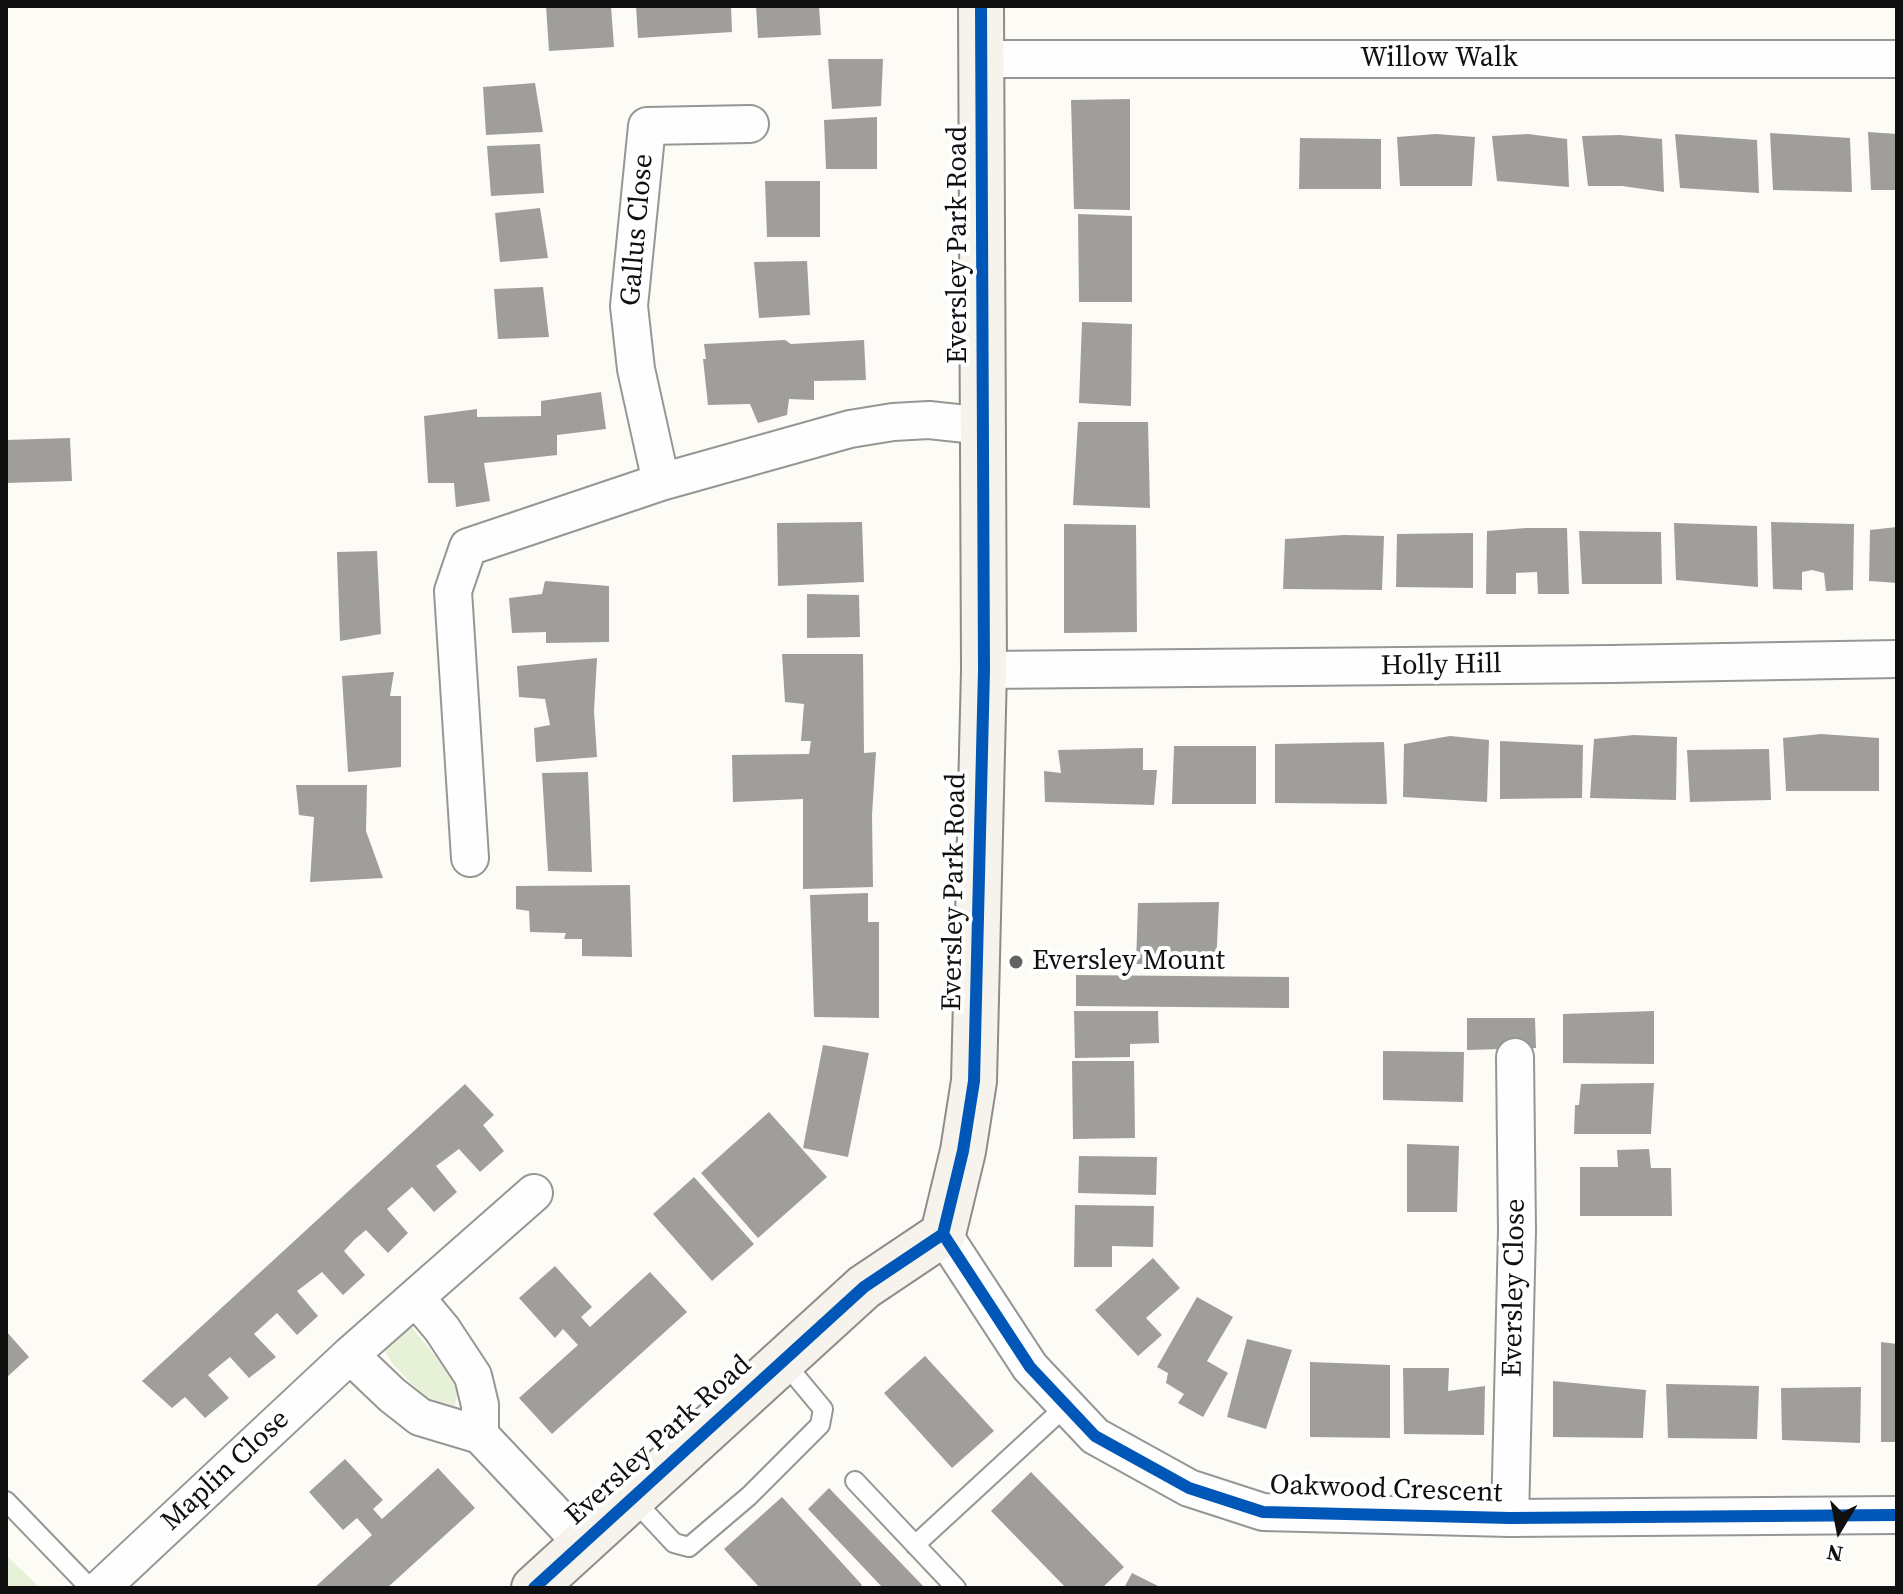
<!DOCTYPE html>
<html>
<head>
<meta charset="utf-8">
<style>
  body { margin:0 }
  #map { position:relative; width:1903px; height:1594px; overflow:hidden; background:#fcfbf6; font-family:"Source Serif 4",serif }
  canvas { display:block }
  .frame { position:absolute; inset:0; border:8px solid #101010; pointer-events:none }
  .north { position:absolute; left:1799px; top:1490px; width:80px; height:80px; -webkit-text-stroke:6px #fff; paint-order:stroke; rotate:190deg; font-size:22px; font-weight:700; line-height:32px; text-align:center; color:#101010 }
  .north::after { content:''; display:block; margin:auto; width:28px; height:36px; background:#101010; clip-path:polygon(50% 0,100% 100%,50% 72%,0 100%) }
</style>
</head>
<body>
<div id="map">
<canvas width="1903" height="1594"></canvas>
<div class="frame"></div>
<div class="north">N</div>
</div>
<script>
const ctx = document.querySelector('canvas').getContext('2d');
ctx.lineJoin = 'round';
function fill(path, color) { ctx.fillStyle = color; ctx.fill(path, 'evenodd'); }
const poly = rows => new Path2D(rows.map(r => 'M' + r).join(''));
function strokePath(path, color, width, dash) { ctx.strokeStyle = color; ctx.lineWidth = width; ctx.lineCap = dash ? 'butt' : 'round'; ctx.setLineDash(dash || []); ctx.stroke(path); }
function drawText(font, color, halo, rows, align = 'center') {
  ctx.font = font + ' "Source Serif 4",serif'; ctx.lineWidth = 8; ctx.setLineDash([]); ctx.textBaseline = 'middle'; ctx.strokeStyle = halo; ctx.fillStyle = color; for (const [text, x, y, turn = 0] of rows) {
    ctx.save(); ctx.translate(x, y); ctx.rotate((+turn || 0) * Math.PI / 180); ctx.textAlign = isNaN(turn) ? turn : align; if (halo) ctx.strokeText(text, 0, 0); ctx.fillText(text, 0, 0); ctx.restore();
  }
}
fill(poly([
  [405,1327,412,1328,455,1380,458,1389,455,1407,451,1409,426,1399,392,1363,385,1352,384,1341],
  [6,1555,40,1588,6,1588]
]), '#e7f1d7');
fill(poly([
  [546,6,611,6,614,47,549,51],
  [636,6,731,6,732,32,638,38],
  [756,6,819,6,821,35,758,38],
  [828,59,883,59,881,106,832,109],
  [535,83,543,132,486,135,483,87],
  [1130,99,1130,210,1074,209,1071,100],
  [877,117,877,169,826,169,824,120],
  [1868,132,1897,134,1897,190,1871,190],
  [1770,133,1850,138,1852,192,1773,190],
  [1436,134,1475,137,1472,186,1400,186,1397,137],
  [1528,134,1567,139,1569,187,1497,181,1492,136],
  [1675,134,1757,140,1759,193,1680,188],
  [1620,135,1662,139,1664,192,1622,186,1588,186,1582,136],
  [1300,138,1381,139,1381,189,1299,189],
  [540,144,544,193,491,196,487,146],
  [765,181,820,181,820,237,767,237],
  [540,208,548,258,500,262,495,213],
  [1078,214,1132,216,1132,302,1079,302],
  [807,261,810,315,759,318,754,262],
  [543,287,549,337,498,339,494,289],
  [1082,322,1132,324,1131,406,1079,403],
  [785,340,791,344,864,340,866,380,814,381,814,400,789,399,787,415,758,423,750,404,708,405,703,359,706,359,704,344],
  [601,392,606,429,557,435,557,455,484,463,490,501,456,507,454,483,428,483,424,416,477,409,477,417,541,416,541,401],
  [1078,422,1148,422,1150,508,1073,505],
  [70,438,72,481,6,483,6,440],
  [862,522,864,582,778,586,777,523],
  [1771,522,1854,524,1853,590,1826,591,1824,573,1812,570,1802,572,1802,590,1773,589],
  [1674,523,1757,526,1758,587,1676,580],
  [1064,524,1136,525,1137,632,1064,633],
  [1897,527,1897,583,1869,581,1870,530],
  [1526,528,1567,528,1569,594,1538,594,1537,572,1516,573,1516,594,1486,594,1487,531],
  [1579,531,1661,532,1662,584,1582,584],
  [1473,533,1473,588,1396,587,1397,534],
  [1344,535,1384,536,1382,590,1283,589,1285,539],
  [377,551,381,634,340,641,337,552],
  [545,581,609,586,609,642,546,643,546,632,512,633,509,598,542,594],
  [807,594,859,595,860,637,807,638],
  [782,654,863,654,864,753,876,752,872,815,873,887,803,889,803,799,733,802,732,755,809,754,811,741,801,741,804,704,785,702],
  [597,658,594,711,597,757,536,762,534,728,550,725,545,699,519,697,517,666],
  [394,672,390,696,401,696,401,767,348,772,342,676],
  [1821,734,1879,738,1879,791,1786,791,1783,738],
  [1634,735,1677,737,1676,800,1590,798,1594,739],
  [1450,736,1489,740,1487,802,1403,797,1404,744],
  [1500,741,1583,745,1582,798,1500,799],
  [1384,742,1387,804,1275,803,1275,744],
  [1174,746,1256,746,1256,804,1172,804],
  [1143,748,1143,770,1157,770,1154,805,1045,802,1044,771,1061,773,1058,750],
  [1769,749,1771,800,1690,802,1687,750],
  [588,772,592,872,548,871,542,773],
  [296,785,367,785,366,831,383,878,310,882,314,817,299,815],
  [630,885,632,957,582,956,582,939,564,939,566,933,530,932,529,911,516,909,516,886],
  [868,893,868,922,879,922,879,1018,814,1017,810,895],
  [1219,902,1216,965,1136,964,1138,903],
  [1076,975,1289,977,1289,1008,1076,1006],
  [1074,1011,1158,1011,1159,1043,1130,1044,1130,1057,1075,1058],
  [1654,1011,1654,1064,1563,1063,1563,1014],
  [1467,1018,1535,1018,1536,1048,1467,1050],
  [823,1045,869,1053,848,1157,803,1148],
  [1383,1051,1464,1052,1463,1102,1383,1100],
  [1072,1061,1134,1061,1135,1138,1073,1139],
  [1654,1083,1651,1134,1574,1134,1575,1105,1579,1105,1581,1084],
  [465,1084,494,1115,483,1125,504,1151,480,1172,459,1149,436,1166,457,1192,434,1212,412,1187,387,1209,408,1233,388,1253,366,1230,354,1240,344,1251,365,1275,343,1295,322,1272,297,1291,318,1316,297,1335,277,1313,254,1334,276,1357,249,1378,230,1357,208,1375,229,1398,205,1418,185,1397,172,1408,142,1381],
  [769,1112,827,1177,758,1238,701,1173],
  [1407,1144,1459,1146,1457,1212,1407,1212],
  [1649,1149,1651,1168,1671,1168,1672,1216,1580,1216,1580,1167,1618,1167,1617,1150],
  [1079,1156,1157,1157,1156,1195,1078,1193],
  [694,1177,754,1244,712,1281,653,1214],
  [1075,1205,1154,1206,1153,1247,1112,1246,1112,1267,1074,1267],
  [1153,1258,1180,1288,1146,1318,1162,1335,1138,1356,1095,1310],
  [555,1266,592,1307,581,1317,590,1327,650,1272,687,1312,552,1434,519,1398,578,1345,563,1329,555,1338,519,1298],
  [1197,1297,1233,1317,1207,1361,1228,1373,1203,1417,1178,1403,1184,1394,1166,1383,1168,1373,1157,1367],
  [6,1331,29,1357,6,1378],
  [1247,1339,1292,1350,1266,1429,1227,1417],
  [1881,1342,1897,1344,1897,1442,1881,1442],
  [925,1356,994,1431,952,1468,884,1393],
  [1310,1362,1390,1365,1390,1438,1310,1437],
  [1403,1368,1449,1368,1448,1391,1485,1386,1484,1435,1404,1434],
  [1553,1381,1646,1390,1643,1438,1553,1437],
  [1666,1384,1759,1386,1757,1439,1668,1438],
  [1861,1387,1860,1443,1782,1440,1781,1388],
  [345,1459,383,1500,373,1509,382,1519,438,1468,475,1508,387,1588,314,1588,372,1535,357,1518,343,1530,309,1492],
  [1031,1472,1124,1567,1102,1588,1066,1588,991,1511],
  [829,1488,925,1588,883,1588,808,1509],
  [782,1497,862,1585,858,1588,760,1588,724,1549],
  [1132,1573,1162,1588,1124,1588]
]), '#a09e9b');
const lane = poly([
  [855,1481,956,1588],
  [632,1498,674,1543,689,1547,749,1496,820,1425,823,1409,783,1361],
  [6,1501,90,1588],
  [915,1545,1067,1405]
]);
const street = poly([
  [982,59,1897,59],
  [661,482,636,369,629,306,647,126,750,124],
  [984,670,1611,664,1897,659],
  [470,858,453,591,468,547,661,482,850,429,893,422,929,420,985,426],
  [943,1234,1030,1367,1095,1436,1189,1488,1263,1512,1510,1518,1897,1515],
  [416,1298,442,1329,473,1376,480,1405,480,1435,582,1543],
  [350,1355,392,1395,420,1417,480,1435],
  [1510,1518,1517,1231,1515,1057],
  [101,1588,350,1355,534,1193]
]);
const secondary = poly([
  [534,1588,864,1287,943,1234,963,1151,974,1081,984,670,981,6]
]);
strokePath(lane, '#969694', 22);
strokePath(street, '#969694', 40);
strokePath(secondary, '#8d8c8a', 48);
strokePath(lane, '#fffefe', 18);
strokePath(street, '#fffefe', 36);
strokePath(secondary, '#f5f3eb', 44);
strokePath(poly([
  [943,1234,1030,1367,1095,1436,1189,1488,1263,1512,1510,1518,1897,1515],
  [534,1588,864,1287,943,1234,963,1151,974,1081,984,670,981,6]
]), '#0057b8', 12);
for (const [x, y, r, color] of [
  [1016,962,8,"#636260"]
]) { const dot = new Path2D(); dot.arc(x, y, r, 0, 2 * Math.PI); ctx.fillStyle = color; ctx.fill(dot); strokePath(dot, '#fff', 3); }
drawText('28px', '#101010', '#fff', [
  ["Willow Walk",1439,59],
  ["Gallus Close",638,230,-85],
  ["Eversley Park Road",959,245,-90],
  ["Holly Hill",1441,666,-1],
  ["Eversley Park Road",955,892,-89],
  ["Eversley Close",1515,1288,-89],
  ["Eversley Park Road",659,1441,-42],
  ["Maplin Close",226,1471,-43],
  ["Oakwood Crescent",1386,1490,2]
]);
drawText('28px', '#101010', '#fff', [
  ["Eversley Mount",1032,962]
], 'left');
</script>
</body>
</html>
